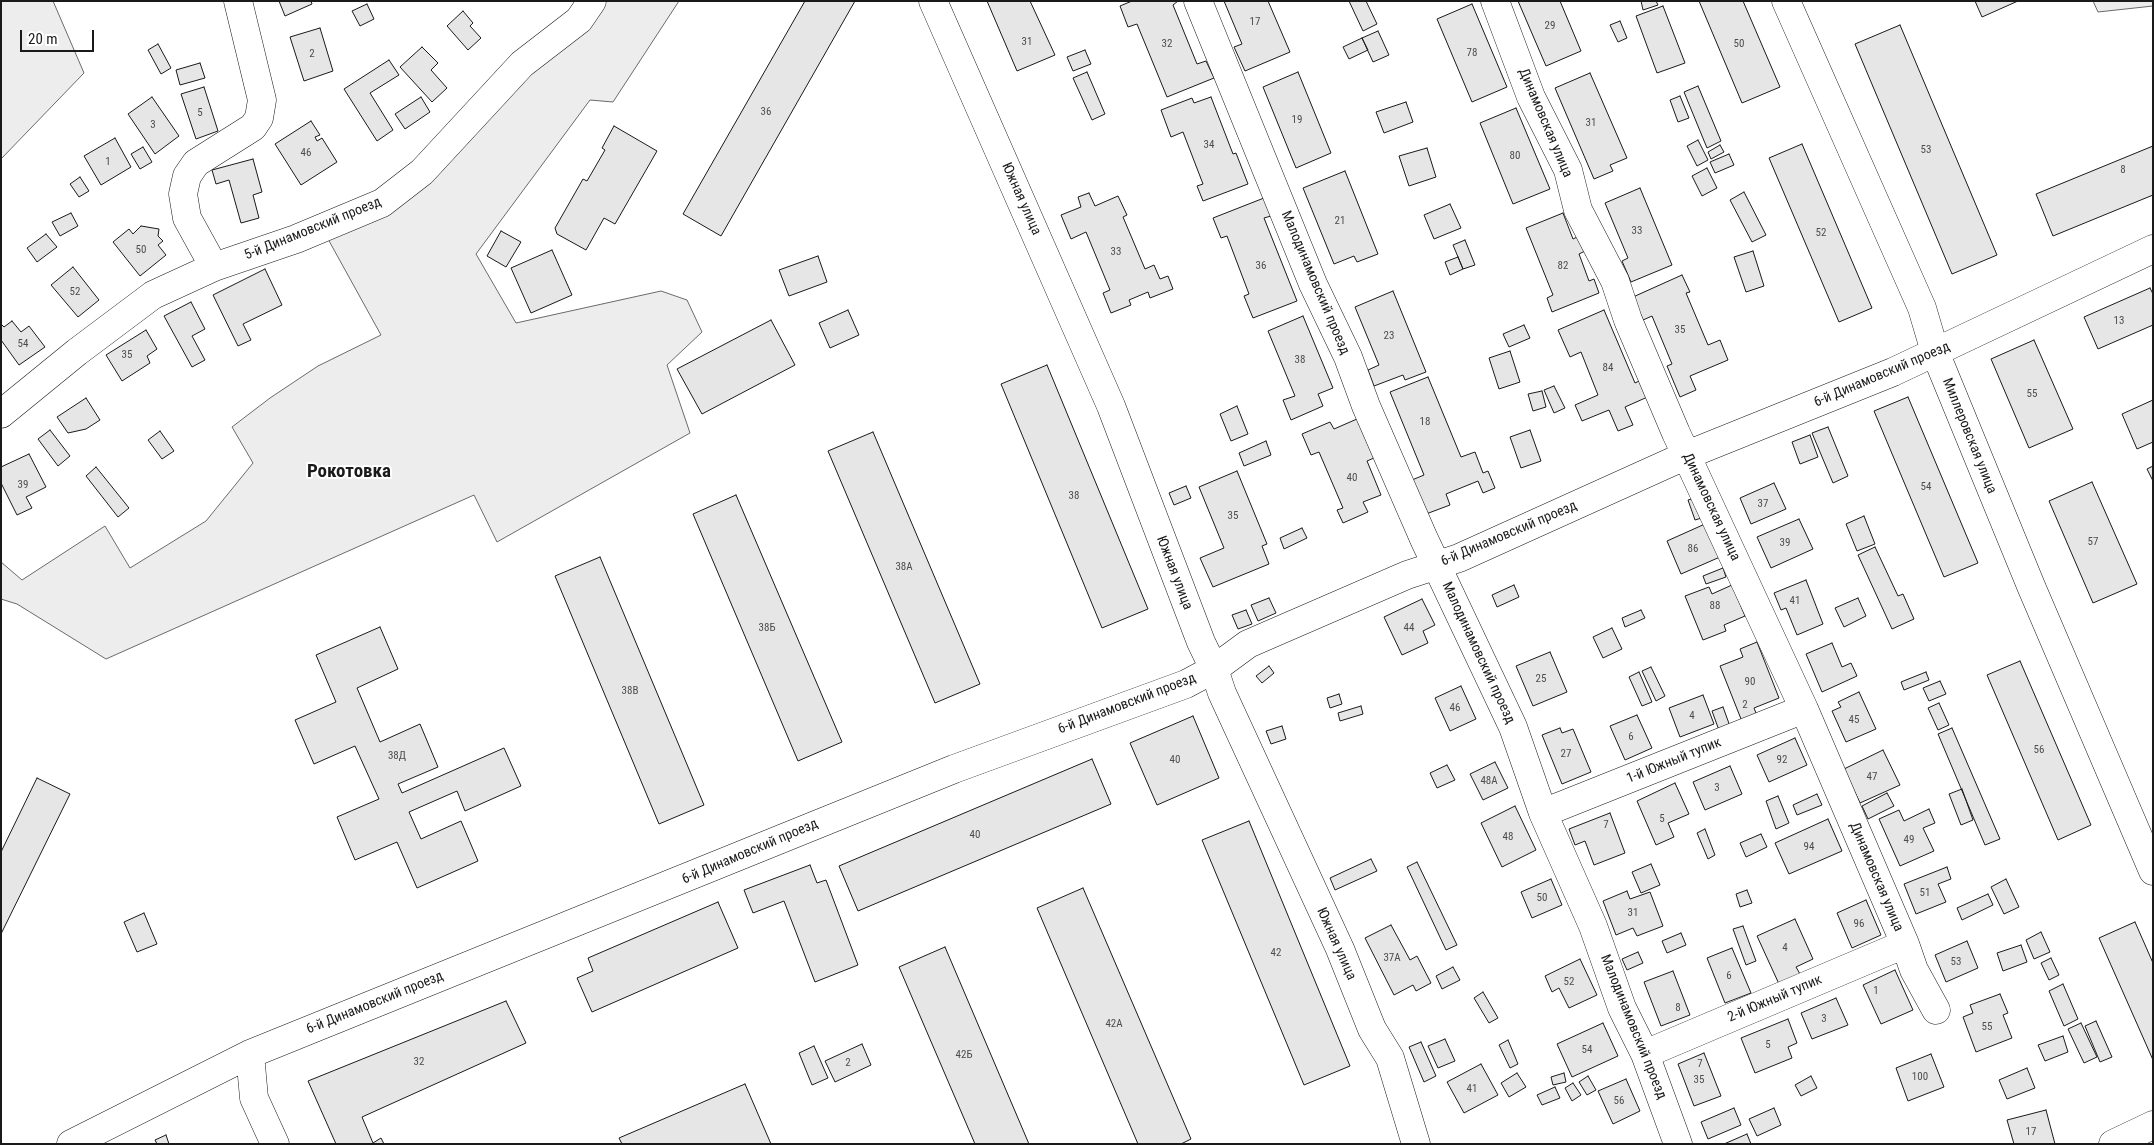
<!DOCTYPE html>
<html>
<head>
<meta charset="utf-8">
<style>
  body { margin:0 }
  #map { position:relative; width:2154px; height:1145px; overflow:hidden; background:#fff; font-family:"Roboto Condensed",sans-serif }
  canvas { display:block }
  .frame { position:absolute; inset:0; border:2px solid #1a1a1a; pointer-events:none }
  .scale { position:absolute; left:20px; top:30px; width:74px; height:22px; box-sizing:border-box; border:2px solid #1a1a1a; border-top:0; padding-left:6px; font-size:15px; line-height:18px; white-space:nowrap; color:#1a1a1a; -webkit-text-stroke:4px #fff; paint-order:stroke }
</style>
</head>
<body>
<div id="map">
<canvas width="2154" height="1145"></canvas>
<div class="frame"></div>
<div class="scale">20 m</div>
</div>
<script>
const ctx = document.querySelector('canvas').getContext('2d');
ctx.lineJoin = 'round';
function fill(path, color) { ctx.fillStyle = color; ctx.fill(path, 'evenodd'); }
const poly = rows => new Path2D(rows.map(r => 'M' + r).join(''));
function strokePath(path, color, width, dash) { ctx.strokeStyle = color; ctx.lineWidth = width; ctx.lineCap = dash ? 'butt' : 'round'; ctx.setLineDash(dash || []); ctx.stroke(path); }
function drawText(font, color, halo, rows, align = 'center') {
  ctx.font = font + ' "Roboto Condensed",sans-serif'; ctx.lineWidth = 4; ctx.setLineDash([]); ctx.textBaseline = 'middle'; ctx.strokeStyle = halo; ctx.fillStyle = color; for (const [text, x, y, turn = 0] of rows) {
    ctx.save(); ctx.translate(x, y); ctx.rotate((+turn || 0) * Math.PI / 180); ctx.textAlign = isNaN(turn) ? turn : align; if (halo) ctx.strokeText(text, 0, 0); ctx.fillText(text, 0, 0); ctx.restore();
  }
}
const green = poly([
  [1,1,53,1,84,73,1,159,1,1],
  [603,1,679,1,613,102,590,100,476,254,516,323,661,291,687,300,702,332,667,365,690,433,497,542,474,495,106,659,17,604,1,599,1,562,22,580,105,526,130,568,206,521,253,463,232,427,270,398,318,366,381,335,328,239,603,1],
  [2093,1,2153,1,2153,6,2098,12,2093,1]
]);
fill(green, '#ededed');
strokePath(green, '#6a6a6a', 1);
const building = poly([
  [279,1,311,1,312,4,285,16,279,1],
  [805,1,855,1,721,236,683,214,805,1],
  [987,1,1030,1,1055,55,1017,71,987,1],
  [1132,1,1178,1,1173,5,1197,64,1206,61,1214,78,1167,97,1137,24,1128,27,1120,6,1132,1],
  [1224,1,1268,1,1290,52,1245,71,1234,47,1242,44,1224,1],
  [1349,1,1366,1,1377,24,1363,31,1349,1],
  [1518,1,1560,1,1581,51,1546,66,1518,1],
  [1641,1,1656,1,1658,5,1643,10,1641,1],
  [1699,1,1743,1,1780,87,1742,103,1699,1],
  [1975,1,2018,1,1982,17,1975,1],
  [367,4,374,19,360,26,352,11,367,4],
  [1472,4,1507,87,1472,102,1437,19,1472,4],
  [1663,6,1685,63,1657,73,1636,16,1663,6],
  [463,11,473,23,470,26,481,38,468,50,447,26,463,11],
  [1620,21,1627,38,1618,42,1610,25,1620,21],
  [1900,25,1997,255,1952,274,1855,44,1900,25],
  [320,28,333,71,304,81,290,37,320,28],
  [1378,31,1389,55,1373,62,1362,38,1378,31],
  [1362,38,1368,50,1349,59,1343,47,1362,38],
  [158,44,171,68,161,74,148,50,158,44],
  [422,47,438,63,431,70,447,88,432,102,400,67,422,47],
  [1085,50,1091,64,1073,71,1067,57,1085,50],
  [389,60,399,75,370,93,393,130,377,141,344,89,389,60],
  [200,63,205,78,180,85,176,70,200,63],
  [1087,72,1105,114,1092,120,1073,78,1087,72],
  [1298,72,1331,153,1296,168,1263,87,1298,72],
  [1590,73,1627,158,1610,165,1613,171,1594,179,1555,88,1590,73],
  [1698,86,1721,141,1707,148,1684,92,1698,86],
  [204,87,218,131,196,139,181,94,204,87],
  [1680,96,1689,118,1678,122,1670,100,1680,96],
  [152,97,179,136,155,154,128,114,152,97],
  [421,97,430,112,405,129,395,114,421,97],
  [1211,97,1233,154,1236,153,1248,184,1203,201,1197,186,1203,184,1183,132,1171,137,1161,110,1192,98,1194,103,1211,97],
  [1406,102,1413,122,1384,133,1376,112,1406,102],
  [1516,108,1550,189,1513,204,1480,123,1516,108],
  [311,121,320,135,315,137,317,141,322,138,337,162,301,185,275,144,311,121],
  [614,126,657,151,615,224,604,218,586,250,557,234,555,228,583,179,587,181,605,150,602,148,614,126],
  [115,138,131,167,101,185,84,156,115,138],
  [1698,140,1708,160,1697,166,1687,146,1698,140],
  [1802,144,1872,308,1839,322,1769,158,1802,144],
  [1720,145,1724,152,1711,159,1708,152,1720,145],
  [2153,146,2153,195,2053,236,2036,194,2153,146],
  [143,147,152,162,140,169,131,154,143,147],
  [1427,148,1436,177,1409,186,1399,156,1427,148],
  [1729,154,1734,165,1715,173,1710,162,1729,154],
  [253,159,262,192,253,195,259,218,241,223,229,180,216,184,212,170,253,159],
  [1707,168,1717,188,1702,196,1692,176,1707,168],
  [1345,171,1378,254,1357,262,1354,256,1334,264,1303,188,1345,171],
  [80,177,89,191,79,197,70,184,80,177],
  [1640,188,1672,265,1631,282,1622,261,1628,258,1605,203,1640,188],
  [1744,192,1766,235,1752,242,1730,200,1744,192],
  [1089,193,1095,206,1118,196,1127,215,1123,217,1145,269,1154,265,1160,279,1168,276,1173,289,1150,298,1148,292,1129,300,1131,305,1111,313,1103,293,1110,290,1086,232,1071,239,1061,215,1081,207,1078,197,1089,193],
  [1264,198,1271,216,1264,218,1297,301,1253,318,1244,296,1249,294,1227,236,1221,238,1213,218,1264,198],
  [1450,204,1461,228,1434,239,1424,215,1450,204],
  [71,213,78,226,60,236,52,222,71,213],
  [1563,213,1573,239,1583,234,1589,249,1579,254,1589,281,1594,279,1599,293,1552,312,1547,298,1553,295,1526,228,1563,213],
  [141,226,159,229,158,236,163,241,158,245,166,255,140,276,113,242,129,229,133,234,141,226],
  [501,231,521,242,506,267,487,256,501,231],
  [46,234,57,247,37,262,27,248,46,234],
  [1465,240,1475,265,1463,269,1453,245,1465,240],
  [552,250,572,295,531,313,511,268,552,250],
  [1753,251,1764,286,1746,292,1734,257,1753,251],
  [818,256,827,282,789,296,779,270,818,256],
  [1458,257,1463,269,1450,275,1445,262,1458,257],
  [73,267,99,300,78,317,51,285,73,267],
  [265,269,282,305,243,324,251,340,238,346,213,295,265,269],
  [1682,275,1690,292,1686,293,1708,345,1720,340,1728,360,1690,376,1696,390,1680,397,1667,366,1672,364,1652,316,1643,320,1633,297,1682,275],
  [2150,288,2153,294,2153,325,2098,349,2084,317,2150,288],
  [1393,291,1426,372,1405,380,1403,375,1374,386,1368,370,1379,365,1355,307,1393,291],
  [191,302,205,329,192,336,205,360,192,367,164,316,191,302],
  [848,310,859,335,830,348,819,323,848,310],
  [1604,310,1635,383,1645,378,1652,395,1625,407,1633,425,1618,431,1609,410,1582,421,1575,405,1598,395,1581,352,1570,357,1558,330,1604,310],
  [1303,316,1333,388,1318,394,1323,406,1291,420,1283,400,1295,396,1268,331,1303,316],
  [771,320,795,365,702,414,677,369,771,320],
  [12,321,21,332,29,326,45,347,19,365,1,340,1,324,4,327,12,321],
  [1524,325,1530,338,1509,347,1503,334,1524,325],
  [146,330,157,349,147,356,150,363,122,381,106,355,146,330],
  [2034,340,2073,429,2029,448,1991,359,2034,340],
  [1510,351,1520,382,1499,389,1489,358,1510,351],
  [1047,365,1148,609,1102,628,1001,384,1047,365],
  [1428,377,1461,457,1475,452,1483,473,1488,471,1495,488,1483,493,1478,481,1446,494,1450,505,1426,514,1412,480,1424,475,1390,392,1428,377],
  [1554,386,1565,408,1554,413,1544,390,1554,386],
  [1542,391,1546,407,1533,411,1528,394,1542,391],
  [1908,397,1978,563,1944,577,1874,411,1908,397],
  [86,398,100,420,86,429,68,433,57,417,86,398],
  [2153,400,2153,442,2137,449,2122,414,2153,400],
  [1237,406,1248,434,1231,441,1220,414,1237,406],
  [1357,419,1374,458,1367,461,1381,495,1363,502,1368,512,1343,523,1337,510,1343,508,1319,452,1311,455,1302,434,1330,422,1334,429,1357,419],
  [1828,427,1848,476,1833,483,1812,433,1828,427],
  [50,430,70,456,58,466,38,439,50,430],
  [1530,430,1541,461,1521,468,1510,437,1530,430],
  [160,431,174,451,162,459,148,440,160,431],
  [873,432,980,684,935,703,828,451,873,432],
  [1810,435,1818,457,1800,464,1792,442,1810,435],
  [1266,441,1271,455,1244,466,1239,453,1266,441],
  [29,454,46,487,26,497,32,508,17,515,1,483,1,467,29,454],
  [2153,466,2153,481,2147,469,2153,466],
  [96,467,129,508,118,517,86,476,96,467],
  [1237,471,1267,544,1262,546,1269,564,1213,587,1200,558,1224,548,1199,487,1237,471],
  [2092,482,2137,584,2093,603,2049,501,2092,482],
  [1774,483,1786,509,1751,524,1740,498,1774,483],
  [1186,486,1191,498,1174,505,1169,493,1186,486],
  [736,495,842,742,798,761,693,514,736,495],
  [1699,497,1705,517,1695,520,1688,500,1699,497],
  [1864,516,1875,544,1857,551,1846,524,1864,516],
  [1799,519,1813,549,1771,568,1757,537,1799,519],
  [1705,524,1720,557,1681,574,1667,541,1705,524],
  [1302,528,1307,538,1284,549,1280,538,1302,528],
  [1875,547,1898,596,1903,594,1914,619,1892,629,1858,555,1875,547],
  [600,557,704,805,659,824,555,576,600,557],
  [1723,568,1726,577,1706,584,1703,576,1723,568],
  [1806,580,1823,624,1797,635,1786,608,1781,610,1774,593,1806,580],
  [1514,585,1519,597,1497,607,1492,595,1514,585],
  [1732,585,1745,616,1724,625,1726,631,1703,640,1685,596,1709,587,1712,594,1732,585],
  [1269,598,1276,613,1258,621,1251,605,1269,598],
  [1858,598,1866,616,1844,627,1835,608,1858,598],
  [1422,599,1435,625,1423,631,1428,643,1402,655,1384,617,1422,599],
  [1246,610,1252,624,1238,629,1232,615,1246,610],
  [1641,610,1645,618,1625,627,1622,618,1641,610],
  [380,627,398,669,357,688,380,742,420,724,438,767,398,784,402,793,504,748,521,786,465,811,457,791,409,812,421,839,461,821,478,861,417,888,397,842,355,860,337,817,379,799,355,746,314,764,295,720,336,702,316,655,380,627],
  [1612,628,1622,649,1603,658,1593,637,1612,628],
  [1757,642,1779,698,1754,708,1758,718,1743,724,1720,666,1743,657,1740,649,1757,642],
  [1832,643,1842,667,1851,663,1857,676,1822,692,1806,654,1832,643],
  [1550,652,1567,692,1533,706,1516,666,1550,652],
  [2020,661,2091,825,2058,840,1987,675,2020,661],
  [1269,666,1274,673,1262,683,1256,676,1269,666],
  [1651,667,1665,696,1656,701,1642,671,1651,667],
  [1639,672,1652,702,1642,706,1629,677,1639,672],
  [1926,672,1929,680,1904,690,1901,682,1926,672],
  [1940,681,1946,694,1929,701,1923,688,1940,681],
  [1461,686,1476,719,1450,731,1435,698,1461,686],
  [1859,692,1876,729,1846,742,1832,711,1841,707,1838,702,1859,692],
  [1339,694,1342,704,1330,708,1327,698,1339,694],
  [1703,695,1714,724,1680,737,1669,708,1703,695],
  [1939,703,1949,725,1938,730,1928,708,1939,703],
  [1361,706,1363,714,1340,721,1338,713,1361,706],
  [1723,707,1731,729,1720,733,1712,711,1723,707],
  [1637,715,1652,748,1625,760,1610,726,1637,715],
  [1193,716,1219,778,1157,805,1130,743,1193,716],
  [1282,726,1286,739,1271,744,1266,731,1282,726],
  [1560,728,1562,733,1573,729,1591,772,1562,784,1542,735,1560,728],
  [1952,728,2000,839,1985,845,1938,734,1952,728],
  [1795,738,1807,765,1769,782,1757,755,1795,738],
  [1883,750,1900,785,1860,803,1844,769,1883,750],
  [1092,759,1111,804,858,911,839,866,1092,759],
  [1495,762,1508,788,1483,800,1470,774,1495,762],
  [1447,765,1455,780,1437,788,1430,773,1447,765],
  [1730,766,1742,794,1705,810,1693,782,1730,766],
  [37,778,70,794,1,934,1,852,37,778],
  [1675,783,1689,814,1668,823,1674,837,1656,845,1637,801,1675,783],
  [1962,789,1973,820,1961,825,1949,794,1962,789],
  [1887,793,1894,806,1868,819,1862,806,1887,793],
  [1817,794,1822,805,1797,815,1793,805,1817,794],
  [1778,796,1789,823,1776,829,1766,801,1778,796],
  [1515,806,1536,850,1502,867,1481,823,1515,806],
  [1929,809,1935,823,1923,828,1934,851,1900,866,1879,819,1899,810,1904,821,1929,809],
  [1610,813,1625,853,1594,865,1585,841,1575,845,1569,829,1610,813],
  [1828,819,1842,851,1789,874,1775,843,1828,819],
  [1249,821,1350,1066,1304,1085,1202,840,1249,821],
  [1705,829,1715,855,1708,859,1697,833,1705,829],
  [1761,834,1767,847,1746,857,1740,843,1761,834],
  [1371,859,1377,871,1335,890,1330,878,1371,859],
  [1417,862,1457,945,1446,950,1407,867,1417,862],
  [1651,864,1660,885,1641,893,1632,872,1651,864],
  [810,865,817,883,826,880,858,965,815,982,784,901,753,913,744,890,810,865],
  [1947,867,1951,879,1938,884,1946,902,1916,914,1904,884,1947,867],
  [1551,879,1562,905,1532,918,1521,892,1551,879],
  [2006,879,2019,907,2004,914,1991,887,2006,879],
  [1083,888,1191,1139,1181,1144,1138,1144,1037,908,1083,888],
  [1747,890,1752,903,1740,907,1736,894,1747,890],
  [1627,891,1630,899,1650,892,1663,926,1637,936,1633,928,1616,935,1603,901,1627,891],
  [1988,894,1993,905,1962,920,1957,908,1988,894],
  [1866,900,1881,935,1852,948,1837,913,1866,900],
  [718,902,738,948,592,1012,577,978,593,971,588,958,718,902],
  [144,913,157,944,137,952,124,922,144,913],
  [1795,919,1813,959,1796,967,1800,974,1779,984,1757,936,1795,919],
  [2135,922,2153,963,2153,1060,2099,938,2135,922],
  [1391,925,1410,960,1417,956,1431,983,1416,991,1413,985,1394,995,1365,938,1391,925],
  [1743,926,1756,961,1746,965,1733,929,1743,926],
  [2041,932,2050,952,2034,959,2026,940,2041,932],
  [1681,933,1686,945,1667,953,1662,941,1681,933],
  [1967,941,1978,968,1946,982,1935,955,1967,941],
  [2021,945,2027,962,2003,971,1997,953,2021,945],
  [945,947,1029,1144,975,1144,899,967,945,947],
  [1732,948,1751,993,1725,1003,1707,958,1732,948],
  [1638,952,1643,963,1627,970,1622,959,1638,952],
  [2051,958,2059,975,2049,980,2041,963,2051,958],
  [1580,959,1597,995,1569,1008,1559,988,1552,992,1545,976,1580,959],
  [1453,967,1460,980,1442,989,1436,976,1453,967],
  [1895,970,1913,1010,1881,1024,1863,985,1895,970],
  [1673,971,1690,1015,1661,1026,1644,982,1673,971],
  [2063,984,2078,1019,2064,1026,2049,991,2063,984],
  [1483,992,1498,1018,1489,1023,1474,998,1483,992],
  [2000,994,2008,1013,2003,1015,2012,1038,1976,1052,1963,1017,1973,1013,1970,1005,2000,994],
  [1836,998,1848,1025,1812,1039,1801,1013,1836,998],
  [506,1001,526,1043,362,1117,373,1143,381,1138,384,1144,336,1144,308,1081,506,1001],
  [1788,1019,1797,1043,1788,1047,1792,1058,1755,1073,1741,1038,1788,1019],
  [2096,1021,2112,1057,2100,1062,2085,1026,2096,1021],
  [1603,1023,1618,1056,1572,1077,1557,1044,1603,1023],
  [2081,1023,2097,1057,2084,1063,2068,1029,2081,1023],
  [2063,1036,2068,1052,2045,1061,2038,1045,2063,1036],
  [1445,1039,1455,1061,1438,1068,1428,1046,1445,1039],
  [1508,1040,1518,1064,1510,1068,1499,1045,1508,1040],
  [1421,1042,1436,1076,1424,1082,1409,1047,1421,1042],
  [862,1044,871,1065,835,1082,825,1061,862,1044],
  [814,1046,828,1078,812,1085,799,1053,814,1046],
  [1704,1053,1721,1096,1694,1106,1678,1064,1704,1053],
  [1931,1054,1944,1087,1908,1101,1896,1068,1931,1054],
  [1481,1064,1498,1095,1464,1113,1447,1082,1481,1064],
  [2027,1068,2035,1088,2007,1099,1999,1080,2027,1068],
  [1517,1073,1526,1087,1509,1097,1501,1083,1517,1073],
  [1564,1073,1566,1082,1553,1085,1551,1077,1564,1073],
  [1588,1076,1596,1090,1587,1095,1579,1082,1588,1076],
  [1811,1076,1817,1088,1801,1096,1795,1085,1811,1076],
  [1626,1079,1640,1111,1613,1124,1598,1091,1626,1079],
  [1573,1083,1581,1095,1572,1101,1565,1088,1573,1083],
  [745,1084,771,1144,622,1144,619,1138,745,1084],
  [1555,1087,1560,1098,1542,1105,1537,1095,1555,1087],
  [1734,1108,1741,1125,1708,1139,1701,1122,1734,1108],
  [1774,1108,1781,1125,1757,1136,1749,1119,1774,1108],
  [2046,1110,2055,1144,2014,1144,2007,1120,2046,1110],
  [1747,1134,1751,1144,1724,1144,1747,1134],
  [166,1135,169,1144,157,1144,155,1140,166,1135]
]);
fill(building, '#e6e6e6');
strokePath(building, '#1a1a1a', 1);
const minor = poly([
  [933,1,1111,406,1201,642,1214,669,1222,693,1340,949,1372,1029,1390,1058,1416,1144],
  [1198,1,1313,284,1348,357,1366,406,1424,539,1513,727,1543,813,1593,926,1622,1008,1645,1054,1678,1144],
  [1495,1,1531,97,1568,170,1578,210,1615,281,1628,320,1676,433,1804,709,1905,944,1914,970,1936,1010],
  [1786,1,1922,308,1935,352,2031,586,2153,871],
  [214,267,187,218,183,194,187,176,196,163,253,127,259,118,262,100,238,1],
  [1,414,77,352,153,295,214,267,296,239,382,203,422,172,522,64,579,20,592,1],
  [1543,813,1804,709],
  [250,1054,254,1098,275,1144],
  [1645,1054,1905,944],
  [71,1144,250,1054,954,769,1186,684,1214,669,1248,644,1407,575,1459,558,1687,455,1893,372,2153,249],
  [2113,1144,2153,1125]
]);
strokePath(minor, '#1a1a1a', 29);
strokePath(minor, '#fff', 28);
drawText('11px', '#4d4d4d', null, [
  ["17",1255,22],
  ["29",1550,26],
  ["31",1027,42],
  ["32",1167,44],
  ["50",1739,44],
  ["78",1472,53],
  ["2",312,54],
  ["36",766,112],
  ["5",200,113],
  ["19",1297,120],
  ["31",1591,123],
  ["3",153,125],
  ["34",1209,145],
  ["53",1926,150],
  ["46",306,153],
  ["80",1515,156],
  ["1",108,162],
  ["8",2123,170],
  ["21",1340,221],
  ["33",1637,231],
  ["52",1821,233],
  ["50",141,250],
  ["33",1116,252],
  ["36",1261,266],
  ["82",1563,266],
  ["52",75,292],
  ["13",2119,321],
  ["35",1680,330],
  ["23",1389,336],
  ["54",23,344],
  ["35",127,355],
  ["38",1300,360],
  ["84",1608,368],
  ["55",2032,394],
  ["18",1425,422],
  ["40",1352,478],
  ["39",23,485],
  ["54",1926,487],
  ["38",1074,496],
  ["37",1763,504],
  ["35",1233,516],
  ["57",2093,542],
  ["39",1785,543],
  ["86",1693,549],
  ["38А",904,567],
  ["41",1795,601],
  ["88",1715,606],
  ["38Б",767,628],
  ["44",1409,628],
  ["25",1541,679],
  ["90",1750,682],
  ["38В",630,691],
  ["2",1745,705],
  ["46",1455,708],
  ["4",1692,716],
  ["45",1854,720],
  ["6",1631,737],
  ["56",2039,750],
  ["27",1566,754],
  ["38Д",397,756],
  ["40",1175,760],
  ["92",1782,760],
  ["47",1872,777],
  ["48А",1489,781],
  ["3",1717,788],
  ["5",1662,819],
  ["7",1606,825],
  ["40",975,835],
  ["48",1508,837],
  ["49",1909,840],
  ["94",1809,847],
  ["51",1925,893],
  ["50",1542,898],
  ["31",1633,913],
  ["96",1859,924],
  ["4",1785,948],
  ["42",1276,953],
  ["37А",1392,958],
  ["53",1956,962],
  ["6",1729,976],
  ["52",1569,982],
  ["1",1876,991],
  ["8",1678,1008],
  ["3",1824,1019],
  ["42А",1114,1024],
  ["55",1987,1027],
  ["5",1768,1045],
  ["54",1587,1050],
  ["42Б",964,1055],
  ["32",419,1062],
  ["2",848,1063],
  ["7",1700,1064],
  ["100",1920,1077],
  ["35",1699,1080],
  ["41",1472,1089],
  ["56",1619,1101],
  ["17",2031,1132]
]);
drawText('14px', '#1a1a1a', '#fff', [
  ["Динамовская улица",1545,123,67],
  ["Южная улица",1021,199,66],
  ["5-й Динамовский проезд",313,229,-22],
  ["Малодинамовский проезд",1315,283,67],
  ["6-й Динамовский проезд",1882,375,-23],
  ["Миллеровская улица",1969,436,68],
  ["Динамовская улица",1711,507,65],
  ["6-й Динамовский проезд",1509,534,-23],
  ["Южная улица",1174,573,69],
  ["Малодинамовский проезд",1478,653,65],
  ["6-й Динамовский проезд",1127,704,-21],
  ["1-й Южный тупик",1674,761,-22],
  ["6-й Динамовский проезд",750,852,-23],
  ["Динамовская улица",1876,877,67],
  ["Южная улица",1336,944,66],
  ["2-й Южный тупик",1775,999,-23],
  ["6-й Динамовский проезд",375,1003,-22],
  ["Малодинамовский проезд",1633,1027,68]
]);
drawText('bold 19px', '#1a1a1a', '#fff', [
  ["Рокотовка",349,472]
]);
</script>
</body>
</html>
